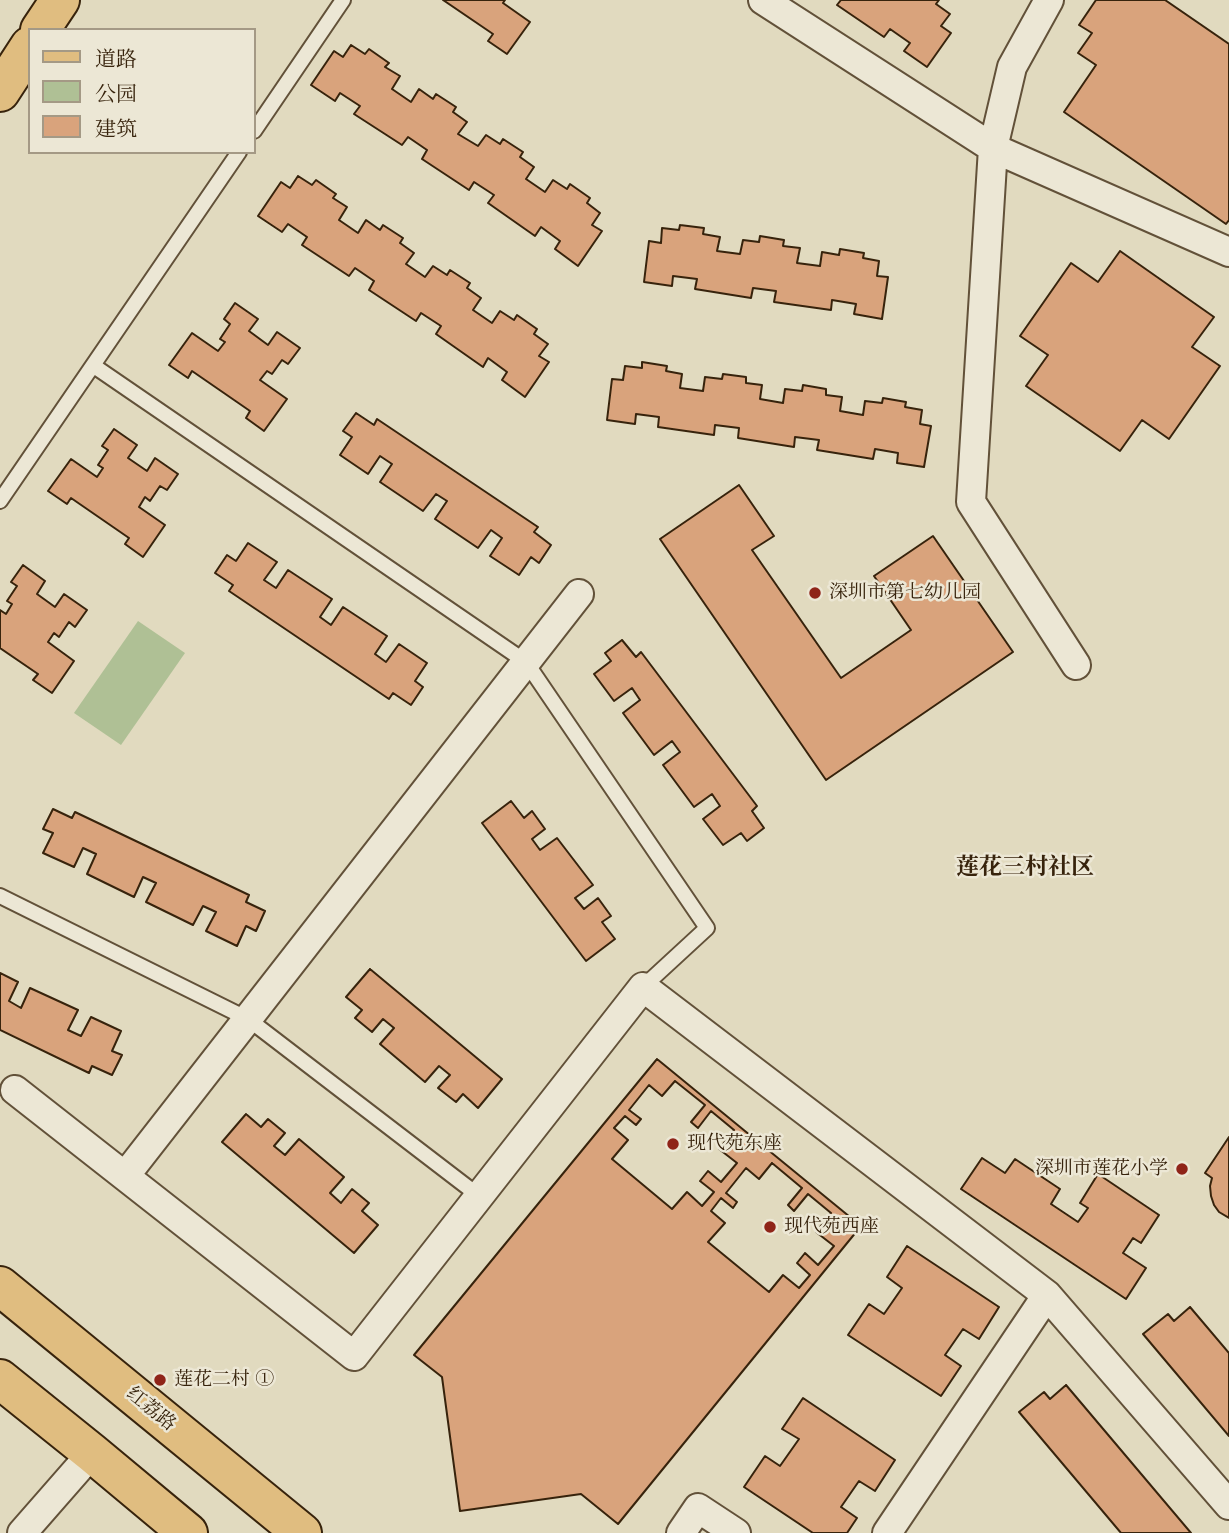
<!DOCTYPE html>
<html>
<head>
<meta charset="utf-8">
<style>
  body { margin:0 }
  #map { position:relative; width:1229px; height:1533px; overflow:hidden; background:#e1dabf; font-family:"Libre Caslon Text","Noto Serif SC",serif }
  canvas { display:block }
  .legend { position:absolute; left:28px; top:28px; width:228px; height:126px; box-sizing:border-box; background:#ece7d5; border:2px solid #a49985; margin:0; padding:9px 12px; list-style:none; font-size:21px; color:#37230c }
  .legend li { display:flex; align-items:center; gap:14px; height:35px }
  .legend b { width:35px; border:2px solid #a49985 }
</style>
</head>
<body>
<div id="map">
<canvas width="1229" height="1533"></canvas>
<ul class="legend">
<li><b style="height:9px;background:#e0bd80"></b>道路</li>
<li><b style="height:19px;background:#afc095"></b>公园</li>
<li><b style="height:19px;background:#d9a37c"></b>建筑</li>
</ul>
</div>
<script>
const ctx = document.querySelector('canvas').getContext('2d');
ctx.lineJoin = 'round';
function fill(path, color) { ctx.fillStyle = color; ctx.fill(path, 'evenodd'); }
const poly = rows => new Path2D(rows.map(r => 'M' + r).join(''));
function strokePath(path, color, width, dash) { ctx.strokeStyle = color; ctx.lineWidth = width; ctx.lineCap = dash ? 'butt' : 'round'; ctx.setLineDash(dash || []); ctx.stroke(path); }
function drawText(font, color, halo, rows, align = 'center') {
  ctx.font = font + ' "Libre Caslon Text","Noto Serif SC",serif'; ctx.lineWidth = 5; ctx.setLineDash([]); ctx.textBaseline = 'middle'; ctx.strokeStyle = halo; ctx.fillStyle = color; for (const [text, x, y, turn = 0] of rows) {
    ctx.save(); ctx.translate(x, y); ctx.rotate((+turn || 0) * Math.PI / 180); ctx.textAlign = isNaN(turn) ? turn : align; if (halo) ctx.strokeText(text, 0, 0); ctx.fillText(text, 0, 0); ctx.restore();
  }
}
fill(poly([
  [138,621,185,653,121,745,74,713]
]), '#afc095');
const building = poly([
  [443,0,505,0,503,3,530,22,507,54,488,41,493,34,443,0],
  [841,0,939,0,936,4,950,14,941,26,951,33,927,67,904,51,910,43,890,29,884,37,837,5,841,0],
  [1096,0,1165,0,1229,44,1229,220,1226,224,1064,112,1096,65,1078,53,1092,33,1079,25,1096,0],
  [351,45,365,54,369,49,389,63,385,67,400,76,392,89,411,102,419,89,433,99,436,94,456,107,453,112,467,122,458,134,478,146,486,135,500,144,503,139,523,152,520,157,534,167,526,179,545,192,553,180,567,189,570,184,590,198,587,203,600,213,592,225,602,231,578,266,555,249,560,241,541,227,535,236,488,203,494,195,474,182,469,190,422,159,427,150,408,137,402,145,354,114,360,106,340,93,335,101,311,85,334,51,343,57,351,45],
  [298,176,312,185,316,180,336,194,333,198,347,207,339,220,358,233,366,220,380,230,383,225,403,238,400,243,414,253,406,264,425,277,433,266,447,275,450,270,470,283,467,288,481,298,473,310,492,323,500,311,514,320,517,315,537,329,534,334,548,344,539,356,549,362,525,397,502,380,507,372,488,358,483,367,436,334,441,326,421,313,416,321,369,290,374,281,355,268,349,276,302,245,307,237,288,224,282,232,258,216,281,182,290,188,298,176],
  [680,225,704,228,703,234,720,237,717,251,740,254,743,240,759,242,760,236,784,240,783,246,800,248,797,263,820,266,822,252,839,255,840,249,864,253,863,258,879,261,877,276,888,277,882,319,854,314,856,304,832,300,831,310,774,302,776,291,753,288,751,298,695,289,697,279,673,276,672,286,644,282,649,241,661,243,662,228,679,230,680,225],
  [1120,251,1214,317,1192,347,1220,366,1169,439,1142,420,1120,451,1026,386,1048,355,1020,336,1071,263,1098,282,1120,251],
  [235,303,258,319,249,331,268,345,277,332,300,348,288,364,282,360,272,374,267,371,260,380,287,399,264,431,246,418,250,411,192,371,188,378,169,365,192,333,218,351,225,342,220,339,230,324,224,319,235,303],
  [642,362,667,366,666,371,682,374,680,388,703,391,705,377,722,379,723,374,746,377,746,383,762,385,760,399,783,403,785,389,802,391,803,385,826,389,826,395,842,397,840,411,863,415,865,401,882,403,883,398,906,402,905,407,922,410,920,424,931,426,924,467,897,463,898,453,875,449,873,459,817,450,819,440,795,437,794,447,738,438,739,428,715,425,714,435,658,427,659,417,636,414,635,424,607,420,612,379,623,380,625,366,642,368,642,362],
  [356,413,374,425,377,419,538,527,534,532,551,545,539,563,531,557,519,575,490,556,502,538,491,530,478,548,435,519,447,501,436,494,423,511,380,482,392,464,380,456,368,474,340,455,352,437,343,431,356,413],
  [114,429,137,445,128,458,147,471,155,458,178,474,167,490,160,486,150,501,145,497,139,507,165,525,143,557,125,544,129,538,71,498,67,504,48,491,71,459,97,477,103,468,98,465,108,450,102,446,114,429],
  [739,485,774,536,752,550,841,678,911,630,874,576,933,536,1013,652,826,780,660,539,739,485],
  [248,543,277,562,264,580,276,588,288,570,332,599,320,617,331,625,343,607,387,636,375,654,386,662,399,644,427,663,415,681,423,687,411,705,393,693,389,699,229,591,233,585,215,573,227,555,236,561,248,543],
  [23,565,45,581,37,594,55,607,64,594,87,610,75,627,69,622,59,637,54,633,48,642,74,661,52,693,33,680,38,674,0,648,0,610,6,614,12,604,7,601,17,586,11,582,23,565],
  [622,640,636,657,641,652,757,806,752,811,764,828,747,841,741,833,723,845,703,819,720,806,712,794,694,807,663,765,680,752,672,741,654,755,623,713,640,700,632,688,614,701,594,674,611,661,605,653,622,640],
  [511,801,524,818,532,811,545,829,532,839,540,850,557,838,593,885,575,898,584,909,598,898,611,916,602,922,615,939,586,961,482,823,511,801],
  [53,809,72,818,75,812,249,895,246,902,265,911,256,931,246,926,237,946,206,931,216,912,203,906,193,925,146,902,156,883,143,877,134,897,87,874,96,854,83,848,74,867,43,853,53,833,43,829,53,809],
  [370,969,502,1079,478,1108,463,1094,456,1102,438,1088,450,1075,439,1066,425,1082,380,1044,394,1028,383,1019,372,1032,355,1018,362,1010,346,997,370,969],
  [0,973,18,982,9,1001,21,1008,30,988,78,1010,68,1030,81,1036,91,1017,121,1031,112,1051,122,1055,112,1075,92,1066,89,1073,0,1030,0,973],
  [657,1059,861,1226,618,1524,581,1494,460,1511,442,1377,414,1355,657,1059],
  [675,1081,705,1105,691,1122,698,1128,711,1111,734,1130,719,1149,737,1163,721,1182,708,1171,700,1181,714,1192,702,1206,687,1192,672,1209,612,1159,628,1140,614,1128,625,1116,636,1125,641,1119,629,1110,649,1085,662,1096,675,1081],
  [246,1114,261,1127,268,1119,285,1133,274,1146,285,1155,299,1139,344,1177,330,1193,341,1203,352,1189,369,1203,362,1211,378,1225,354,1253,222,1142,246,1114],
  [1229,1137,1229,1218,1219,1212,1214,1205,1211,1196,1210,1186,1212,1178,1205,1173,1229,1137],
  [982,1158,1005,1173,1015,1159,1060,1189,1051,1204,1078,1222,1088,1208,1080,1203,1098,1174,1159,1215,1141,1243,1133,1238,1123,1253,1146,1268,1126,1299,961,1189,982,1158],
  [772,1163,802,1188,788,1205,794,1211,808,1194,831,1213,816,1232,834,1246,818,1265,805,1253,797,1263,810,1275,799,1288,783,1275,769,1292,708,1242,725,1223,711,1211,721,1198,733,1208,737,1202,726,1193,746,1168,759,1179,772,1163],
  [907,1246,999,1307,979,1339,963,1329,945,1355,961,1366,941,1396,848,1335,869,1304,884,1314,902,1288,887,1277,907,1246],
  [1190,1307,1229,1353,1229,1436,1143,1334,1168,1314,1174,1321,1190,1307],
  [1066,1385,1191,1533,1121,1533,1019,1412,1044,1392,1050,1399,1066,1385],
  [803,1398,895,1460,875,1491,859,1481,841,1507,857,1518,847,1533,813,1533,744,1487,765,1456,780,1466,799,1439,782,1429,803,1398]
]);
fill(building, '#d9a37c');
strokePath(building, '#37230c', 2);
const lane = poly([
  [254,131,343,0],
  [94,366,526,662,707,928,643,987],
  [0,501,239,152],
  [0,896,248,1019,479,1196]
]);
const street = poly([
  [763,0,993,148,1229,252],
  [1049,0,1012,67,993,148,971,502,1076,665],
  [15,1090,354,1356,643,987,1047,1295,1229,1505],
  [125,1176,579,594],
  [22,1533,92,1453],
  [681,1533,698,1508,736,1533],
  [887,1533,1047,1295]
]);
const primary = poly([
  [0,1286,302,1533],
  [0,1379,92,1453,188,1533]
]);
const highway = poly([
  [40,30,60,0],
  [0,92,30,46]
]);
strokePath(lane, '#625139', 18);
strokePath(street, '#625139', 32);
strokePath(primary, '#37230c', 42);
strokePath(highway, '#37230c', 42);
strokePath(lane, '#ece7d5', 14);
strokePath(street, '#ece7d5', 28);
strokePath(primary, '#e0bd80', 38);
strokePath(highway, '#e0bd80', 38);
for (const [x, y, r, color] of [
  [815,593,7,"#8f2418"],
  [673,1144,7,"#8f2418"],
  [1182,1169,7,"#8f2418"],
  [770,1227,7,"#8f2418"],
  [160,1380,7,"#8f2418"]
]) { const dot = new Path2D(); dot.arc(x, y, r, 0, 2 * Math.PI); ctx.fillStyle = color; ctx.fill(dot); strokePath(dot, '#ece7d5', 2.5); }
drawText('19px', '#37230c', '#ece7d5', [
  ["深圳市第七幼儿园",829,593],
  ["现代苑东座",687,1144],
  ["深圳市莲花小学",1168,1169,"right"],
  ["现代苑西座",784,1227],
  ["莲花二村 ①",174,1380]
], 'left');
drawText('19px', '#37230c', '#ece7d5', [
  ["红荔路",151,1409,39]
]);
drawText('bold 23px', '#37230c', '#ece7d5', [
  ["莲花三村社区",1025,867]
]);
</script>
</body>
</html>
